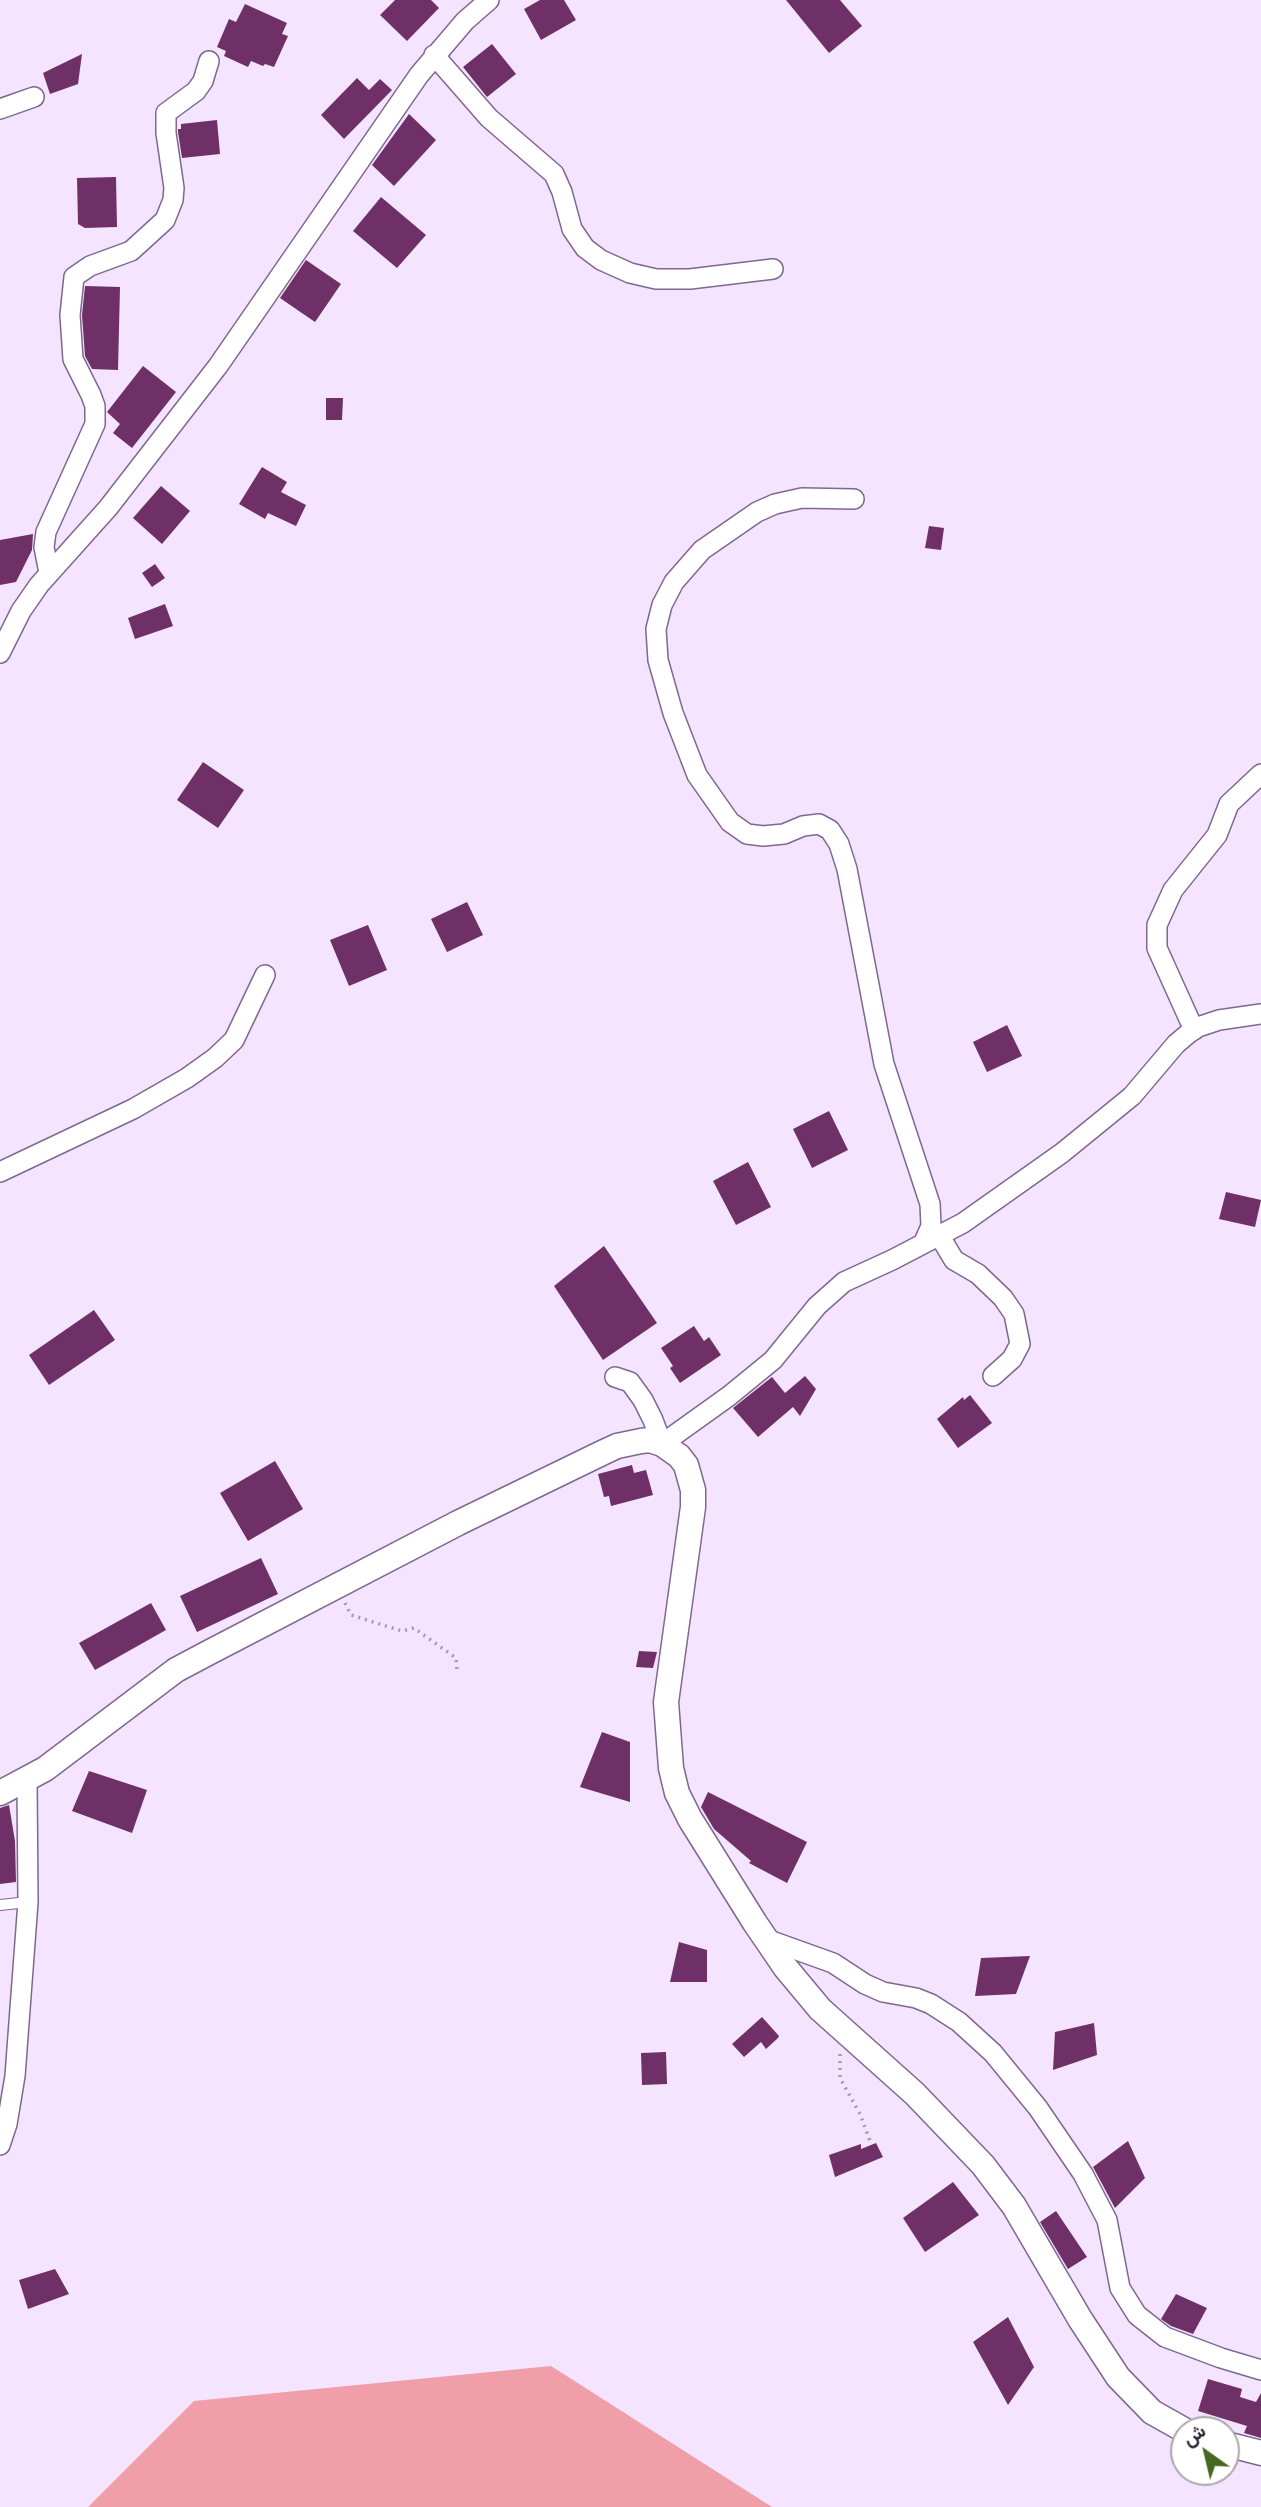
<!DOCTYPE html>
<html>
<head>
<meta charset="utf-8">
<style>
  body { margin:0 }
  #map { position:relative; width:1261px; height:2507px; overflow:hidden; background:#f4e4ff; font-family:"Space Grotesk",Vazirmatn,sans-serif }
  canvas { display:block }
  .north { position:absolute; left:1170px; top:2416px; width:70px; height:70px; box-sizing:border-box; background:#fff; border:2px solid #aba7ad; border-radius:50%; rotate:326deg; font-size:19px; font-weight:700; line-height:28px; text-align:center; color:#2c2233 }
  .north::after { content:''; display:block; margin:auto; width:24px; height:32px; background:#456922; clip-path:polygon(50% 0,100% 100%,50% 72%,0 100%) }
</style>
</head>
<body>
<div id="map">
<canvas width="1261" height="2507"></canvas>
<div class="north">ش</div>
</div>
<script>
const ctx = document.querySelector('canvas').getContext('2d');
ctx.lineJoin = 'round';
function fill(path, color) { ctx.fillStyle = color; ctx.fill(path, 'evenodd'); }
const poly = rows => new Path2D(rows.map(r => 'M' + r).join(''));
function strokePath(path, color, width, dash) { ctx.strokeStyle = color; ctx.lineWidth = width; ctx.lineCap = dash ? 'butt' : 'round'; ctx.setLineDash(dash || []); ctx.stroke(path); }
fill(poly([
  [551,2366,772,2507,88,2507,194,2401]
]), '#f09ea7');
fill(poly([
  [395,0,431,0,439,8,407,41,380,15],
  [540,0,564,0,576,20,541,40,524,9],
  [786,0,840,0,862,26,829,53],
  [245,4,287,23,282,34,288,36,274,67,265,64,263,66,251,61,248,67,224,56,226,51,217,47,229,19,236,22],
  [492,44,516,74,487,97,463,67],
  [82,54,78,84,50,94,43,73],
  [357,78,369,90,380,79,392,90,344,139,321,115],
  [409,114,436,140,394,186,372,165],
  [217,120,220,154,182,158,178,132,178,129,181,129,181,124],
  [116,177,117,227,85,228,78,224,77,178],
  [381,197,426,235,397,268,353,231],
  [306,260,341,284,315,322,280,298],
  [85,286,120,287,118,370,92,369,85,356,82,315],
  [143,366,176,392,132,448,113,433,120,424,107,412],
  [326,398,343,398,342,420,326,420],
  [262,467,287,482,281,492,306,505,296,526,268,513,265,519,239,504],
  [161,486,190,511,162,544,133,518],
  [929,526,944,528,941,550,925,548],
  [33,534,32,550,16,582,0,585,0,540],
  [155,564,165,578,152,587,142,573],
  [165,604,173,626,135,639,128,618],
  [203,762,244,790,218,828,177,800],
  [467,902,483,935,447,952,431,919],
  [368,925,387,970,349,986,330,940],
  [1007,1025,1022,1056,987,1072,973,1042],
  [829,1111,848,1150,812,1168,793,1129],
  [748,1162,771,1207,736,1225,713,1181],
  [1226,1192,1261,1200,1255,1227,1219,1219],
  [604,1246,657,1323,603,1360,554,1286],
  [94,1310,115,1340,49,1385,29,1355],
  [694,1326,704,1341,709,1337,721,1355,680,1383,670,1368,673,1366,661,1348],
  [805,1376,816,1389,800,1416,793,1407,758,1437,733,1408,772,1377,785,1393],
  [970,1395,992,1423,958,1448,937,1419,963,1397,964,1400],
  [275,1461,303,1509,248,1541,220,1493],
  [632,1465,634,1473,646,1470,653,1495,611,1506,609,1496,604,1497,598,1474],
  [261,1558,278,1594,197,1632,180,1596],
  [151,1603,166,1630,95,1670,79,1643],
  [639,1651,657,1652,653,1668,636,1667],
  [602,1732,630,1742,630,1802,580,1787],
  [89,1771,147,1790,132,1833,72,1811],
  [708,1792,807,1842,787,1883,749,1863,751,1861,714,1829,701,1807],
  [9,1805,15,1841,16,1882,0,1884,0,1808],
  [679,1942,707,1950,707,1982,670,1982],
  [1030,1956,1016,1994,975,1996,981,1958],
  [762,2017,779,2036,778,2038,766,2049,761,2042,744,2057,732,2044],
  [1094,2023,1097,2055,1053,2070,1055,2032],
  [666,2052,667,2084,642,2085,641,2053],
  [1128,2141,1145,2178,1115,2208,1093,2167],
  [876,2143,883,2157,835,2177,829,2155,861,2144,861,2149],
  [953,2182,979,2215,925,2252,903,2218],
  [1056,2211,1087,2257,1068,2269,1040,2222],
  [55,2269,69,2294,28,2309,19,2280],
  [1176,2294,1207,2308,1193,2334,1171,2326,1161,2319],
  [1008,2317,1034,2367,1008,2405,973,2342],
  [1208,2379,1242,2389,1240,2397,1256,2402,1261,2393,1261,2438,1244,2433,1247,2426,1198,2411]
]), '#6e3066');
const service = poly([
  [0,1905,28,1902]
]);
const minor = poly([
  [434,55,489,118,554,174,562,192,572,229,585,248,601,260,630,273,656,279,690,279,773,269],
  [0,109,34,97],
  [854,499,802,498,775,504,757,512,702,550,674,582,662,605,656,629,658,660,673,713,697,775,730,822,747,834,763,836,784,834,803,826,819,824,830,830,839,844,847,869,884,1064,930,1204,931,1226,924,1242],
  [49,573,44,547,46,532,95,424,95,406,91,395,73,359,70,315,74,277,90,266,131,251,165,220,173,200,174,188,166,133,166,113,196,91,203,81,209,61],
  [0,653,21,611,39,585,108,508,218,366,419,75,465,21,489,0],
  [1194,1030,1157,948,1157,925,1173,890,1217,835,1229,804,1261,774],
  [0,1172,133,1109,187,1078,215,1058,234,1040,265,975],
  [939,1235,954,1260,978,1274,1003,1298,1014,1314,1020,1344,1012,1359,993,1376],
  [615,1377,630,1382,643,1400,653,1420,662,1444,729,1396,773,1360,817,1306,844,1282,892,1260,963,1223,1062,1153,1132,1096,1176,1044,1189,1033,1198,1027,1219,1020,1261,1014],
  [766,1939,833,1963,865,1984,883,1992,916,1998,931,2004,959,2022,993,2053,1038,2108,1083,2174,1107,2220,1120,2288,1137,2315,1165,2337,1221,2358,1261,2370],
  [0,2145,7,2124,15,2076,28,1902,27,1780]
]);
const tertiary = poly([
  [0,1793,45,1769,176,1670,208,1653,458,1523,602,1453,617,1446,641,1441,650,1440,662,1444,679,1456,686,1465,693,1490,693,1507,666,1702,671,1768,677,1793,690,1819,755,1923,785,1967,820,2009,915,2094,983,2165,1014,2206,1080,2319,1118,2377,1152,2412,1184,2430],
  [1226,2444,1261,2453]
]);
strokePath(service, '#7f678f', 12);
strokePath(minor, '#7f678f', 22);
strokePath(tertiary, '#7f678f', 27);
strokePath(poly([
  [345,1603,351,1615,402,1631,414,1628,456,1658,457,1670],
  [840,2054,840,2078,860,2114,870,2141]
]), '#a698b0', 3.5, [2, 5]);
strokePath(service, '#fff', 10);
strokePath(minor, '#fff', 19);
strokePath(tertiary, '#fff', 24);
</script>
</body>
</html>
